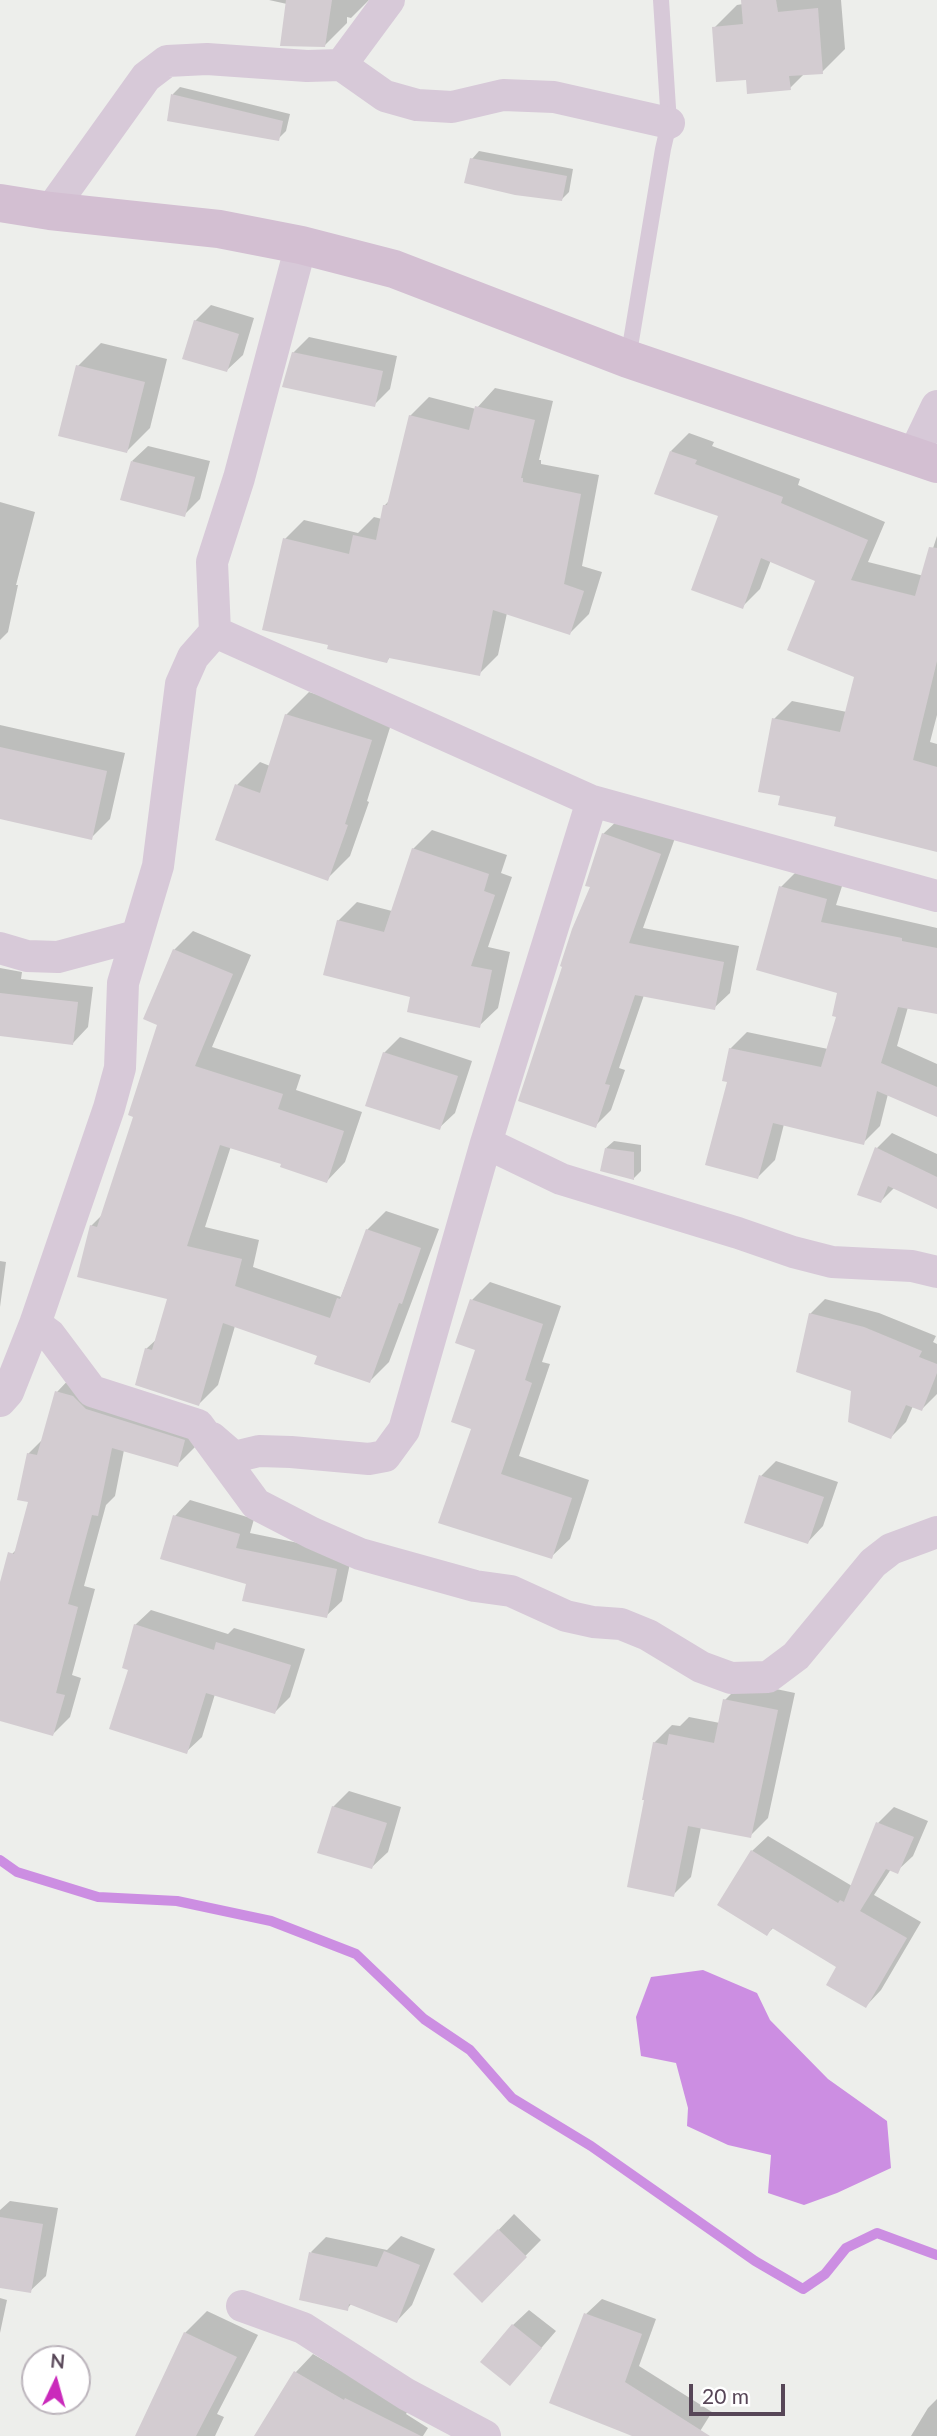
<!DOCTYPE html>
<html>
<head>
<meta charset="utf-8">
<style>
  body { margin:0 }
  #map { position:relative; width:937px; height:2436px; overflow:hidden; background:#edeeeb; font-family:Lato,sans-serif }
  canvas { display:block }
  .north { position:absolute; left:21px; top:2345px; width:70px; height:70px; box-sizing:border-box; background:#fff; border:2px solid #bcb5bc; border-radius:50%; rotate:5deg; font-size:19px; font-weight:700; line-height:28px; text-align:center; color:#574657 }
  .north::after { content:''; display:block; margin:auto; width:24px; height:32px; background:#ca2abb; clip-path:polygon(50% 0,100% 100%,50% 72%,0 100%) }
  .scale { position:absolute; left:689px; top:2384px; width:96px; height:32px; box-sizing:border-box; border:4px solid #574657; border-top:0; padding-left:9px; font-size:21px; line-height:24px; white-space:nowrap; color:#574657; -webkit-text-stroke:5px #fff; paint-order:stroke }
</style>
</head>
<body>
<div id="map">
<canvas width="937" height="2436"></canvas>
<div class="north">N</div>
<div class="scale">20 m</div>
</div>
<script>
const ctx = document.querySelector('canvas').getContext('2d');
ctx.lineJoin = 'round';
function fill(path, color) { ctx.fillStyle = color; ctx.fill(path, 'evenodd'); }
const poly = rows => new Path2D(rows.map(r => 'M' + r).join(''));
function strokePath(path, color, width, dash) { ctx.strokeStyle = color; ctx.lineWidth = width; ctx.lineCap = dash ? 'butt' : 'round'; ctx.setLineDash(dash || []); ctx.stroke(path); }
fill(poly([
  [703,1970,757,1993,770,2020,828,2079,887,2121,891,2168,837,2193,804,2205,768,2193,771,2155,728,2145,687,2126,688,2108,676,2063,641,2056,636,2017,651,1977]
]), '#cc8ee2');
fill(poly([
  [269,0,369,0,351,18,347,17,347,23,325,45,287,4],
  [743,0,841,0,845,49,822,72,805,73,790,88,748,78,714,28,737,5,743,4],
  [180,87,290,114,286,131,278,139,169,120,173,94],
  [479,151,573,169,569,192,562,199,472,159],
  [211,305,254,318,243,355,227,370,195,321],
  [309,337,397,356,390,389,374,405,293,353],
  [101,343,167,359,150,428,127,451,78,366],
  [495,388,553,401,539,460,541,460,541,464,599,475,582,566,602,572,589,614,570,633,507,613,498,655,479,674,391,656,387,661,285,539,304,520,358,533,374,517,382,519,385,505,390,500,410,416,429,397,476,409],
  [689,433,714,442,712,446,800,479,798,485,885,522,868,562,924,576,937,536,937,715,930,742,937,744,937,851,782,795,774,719,792,701,847,712,856,676,817,580,771,560,760,589,742,607,721,515,671,451],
  [148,446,210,461,200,499,184,515,132,461],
  [0,502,35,512,16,585,18,585,8,632,0,640],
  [309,692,393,718,367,801,369,802,350,856,327,879,237,785,260,762,270,766,286,715],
  [0,725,125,753,110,819,91,838,0,818],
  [619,819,675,838,643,928,739,946,730,993,714,1008,644,995,619,1068,625,1070,611,1110,596,1125,592,886,603,834],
  [432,830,507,855,501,873,512,877,488,947,510,952,498,1008,479,1026,412,995,338,921,357,902,392,911,413,849],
  [798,870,843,883,836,905,937,928,937,1013,908,1007,897,1046,937,1064,937,1115,888,1094,880,1126,863,1143,784,1124,775,1160,758,1177,729,1080,730,1049,747,1032,828,1049,838,1015,839,991,781,887],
  [193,931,251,955,212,1047,301,1075,296,1090,362,1112,345,1162,327,1181,283,1163,231,1146,205,1227,259,1240,253,1267,341,1297,367,1230,386,1211,439,1229,389,1362,370,1381,319,1355,235,1326,218,1385,199,1404,146,1349,158,1338,169,1298,91,1226,103,1214,135,1115,159,1024,174,950],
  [0,968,22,972,21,979,93,987,88,1027,73,1043,0,1035],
  [400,1037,472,1061,455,1113,439,1128,384,1053],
  [892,1133,937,1154,937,1207,895,1187,881,1201,877,1148],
  [614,1141,641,1145,641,1171,634,1178,606,1148],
  [0,1261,6,1262,0,1307],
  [490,1282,561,1306,542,1362,550,1364,519,1456,589,1480,570,1539,551,1557,473,1428,478,1349,472,1300],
  [825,1299,879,1313,936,1336,933,1342,937,1344,937,1394,922,1409,913,1406,906,1422,891,1437,853,1390,810,1314],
  [74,1374,202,1423,195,1447,177,1465,124,1450,115,1496,106,1505,84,1586,95,1589,72,1675,81,1678,70,1717,53,1734,0,1719,0,1602,12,1554,18,1548,31,1501,28,1454,43,1439,57,1392],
  [776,1461,838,1482,823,1526,808,1542,761,1476],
  [190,1500,254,1519,250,1533,352,1554,342,1601,326,1616,248,1583,175,1516],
  [151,1610,228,1634,234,1628,305,1649,290,1697,275,1712,215,1694,202,1737,186,1752,130,1669,135,1625],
  [743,1682,795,1693,768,1818,750,1836,701,1827,691,1877,673,1895,654,1743,672,1725,680,1726,689,1717,720,1723,725,1700],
  [349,1791,401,1807,388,1852,372,1867,333,1807],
  [894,1807,928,1821,913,1856,897,1871,891,1869,874,1895,921,1922,881,1990,866,2006,838,1967,774,1927,767,1934,752,1851,768,1836,852,1886,878,1823],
  [10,2201,58,2208,46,2276,30,2291,0,2286,0,2210],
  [514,2214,541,2240,482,2300,456,2274],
  [401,2236,435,2249,412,2305,397,2321,352,2303,347,2309,311,2252,326,2237,387,2250],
  [0,2298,7,2300,0,2333],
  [602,2299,656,2319,639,2366,712,2412,697,2436,636,2436,586,2314],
  [529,2310,556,2331,510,2384,513,2325],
  [207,2311,258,2335,217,2414,224,2417,215,2436,146,2436,138,2432,185,2333],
  [313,2354,363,2383,411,2405,406,2414,428,2428,423,2436,284,2436,264,2424,296,2372],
  [937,2399,937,2436,911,2436,928,2408]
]), '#0003');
strokePath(poly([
  [0,1860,17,1872,98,1897,177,1901,271,1921,356,1954,424,2019,470,2050,512,2098,591,2146,755,2261,803,2289,825,2274,846,2248,877,2233,937,2255]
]), '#cc8ee2', 10);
fill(poly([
  [286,0,332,0,325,47,280,46],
  [741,0,776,0,778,12,818,8,823,74,789,76,791,90,747,94,746,80,716,82,712,27,743,24],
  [171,94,283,121,279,141,167,121],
  [470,158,567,176,562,201,515,195,464,183],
  [194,320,239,334,227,372,182,359],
  [292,352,383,371,375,407,282,387],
  [76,365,145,382,127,453,58,436],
  [475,406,535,420,521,478,523,478,523,482,581,494,564,584,584,591,570,635,493,610,480,676,389,658,387,663,327,649,328,645,262,630,283,538,349,554,353,535,376,540,383,505,387,505,409,415,469,430],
  [670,451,697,460,695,464,783,497,781,503,868,540,851,580,915,596,929,547,937,548,937,661,913,760,937,767,937,852,834,826,836,817,778,805,780,796,758,792,772,718,840,732,854,677,787,650,815,581,761,558,743,609,691,590,718,516,654,494],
  [131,461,195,477,185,517,120,500],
  [285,714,372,740,345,824,348,825,328,881,215,840,235,784,260,793],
  [0,747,107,771,92,840,0,819],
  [602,833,661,854,629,943,724,962,715,1010,635,995,605,1084,610,1085,596,1128,518,1101,562,967,560,966,572,929,590,887,585,886],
  [412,848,489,874,484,891,495,895,471,966,492,970,480,1028,407,1012,410,997,323,975,337,920,384,932],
  [779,886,827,899,821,922,902,938,902,941,937,948,937,1014,898,1007,881,1063,937,1087,937,1117,877,1091,864,1145,773,1123,758,1179,705,1165,727,1082,722,1081,729,1048,821,1067,836,1017,832,1016,837,993,756,970],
  [173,949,233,974,195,1066,283,1094,278,1109,344,1131,327,1183,280,1167,281,1164,220,1145,187,1246,242,1259,235,1286,330,1318,337,1298,340,1299,366,1229,421,1248,402,1304,399,1303,370,1383,314,1364,317,1356,223,1323,199,1406,135,1385,145,1348,152,1350,167,1299,77,1277,90,1225,97,1227,133,1117,128,1115,157,1025,143,1019],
  [0,993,78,1002,73,1045,0,1036],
  [383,1052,458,1076,440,1130,365,1106],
  [875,1147,937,1177,937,1209,888,1186,881,1203,857,1195],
  [605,1148,634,1152,634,1180,600,1171],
  [470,1299,543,1324,525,1380,532,1383,501,1474,572,1498,552,1559,438,1523,471,1429,451,1422,475,1350,455,1343],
  [809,1313,864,1327,922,1351,919,1357,937,1364,937,1373,922,1411,906,1405,891,1439,848,1422,851,1391,796,1372],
  [55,1391,73,1396,86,1409,185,1440,178,1467,112,1448,98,1516,92,1515,68,1604,78,1607,56,1693,65,1695,53,1736,0,1721,0,1582,8,1552,14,1554,28,1502,17,1500,27,1453,37,1455],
  [759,1475,824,1497,808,1544,744,1523],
  [173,1515,240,1534,236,1548,337,1569,327,1618,242,1601,246,1584,160,1559],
  [134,1624,214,1650,216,1642,291,1665,275,1714,206,1693,187,1754,109,1729,128,1670,122,1668],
  [723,1699,778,1710,751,1838,688,1826,674,1897,627,1887,644,1800,642,1800,653,1742,667,1745,669,1734,714,1743],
  [332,1806,387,1823,372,1869,317,1853],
  [876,1822,914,1837,898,1874,886,1869,860,1911,907,1938,866,2008,826,1985,836,1967,772,1928,767,1936,717,1905,751,1850,838,1903,840,1900,844,1902],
  [0,2217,43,2224,31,2293,0,2288],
  [498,2229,527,2257,482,2303,453,2274],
  [384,2251,420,2265,397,2323,349,2304,348,2311,299,2300,309,2252,377,2267],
  [584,2313,642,2334,625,2382,710,2436,632,2436,549,2403],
  [512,2324,542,2348,510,2386,480,2362],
  [184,2332,237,2357,196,2436,135,2436],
  [294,2371,344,2400,345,2398,421,2436,254,2436]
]), '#d3ccd1');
strokePath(poly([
  [628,359,663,149,669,123,661,0]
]), '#d7c9d8', 16);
strokePath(poly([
  [341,65,389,0],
  [50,211,146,77,167,61,207,59,307,66,341,65,385,96,417,105,452,107,503,95,554,97,669,123],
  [301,245,239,478,212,562,215,632,193,657,181,684,158,866,123,983,120,1068,109,1108,35,1324,50,1335,92,1391,198,1425,256,1504,312,1533,360,1554,475,1586,511,1591,566,1616,593,1622,621,1624,648,1635,701,1667,731,1678,768,1677,796,1656,873,1563,891,1549,937,1532],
  [913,456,937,406],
  [215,632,592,801,937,896],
  [0,948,27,956,58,957,136,936],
  [486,1143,561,1179,738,1233,793,1252,832,1262,912,1266,937,1272],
  [0,1401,8,1392,35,1324],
  [212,1438,234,1457,259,1451,291,1452,369,1459,385,1456,404,1430,486,1143,592,801],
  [242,2306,303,2328,406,2394,485,2436]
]), '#d7c9d8', 32);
strokePath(poly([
  [0,203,50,211,219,229,301,245,394,269,628,359,937,464]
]), '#d3bfd2', 38);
</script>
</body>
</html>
